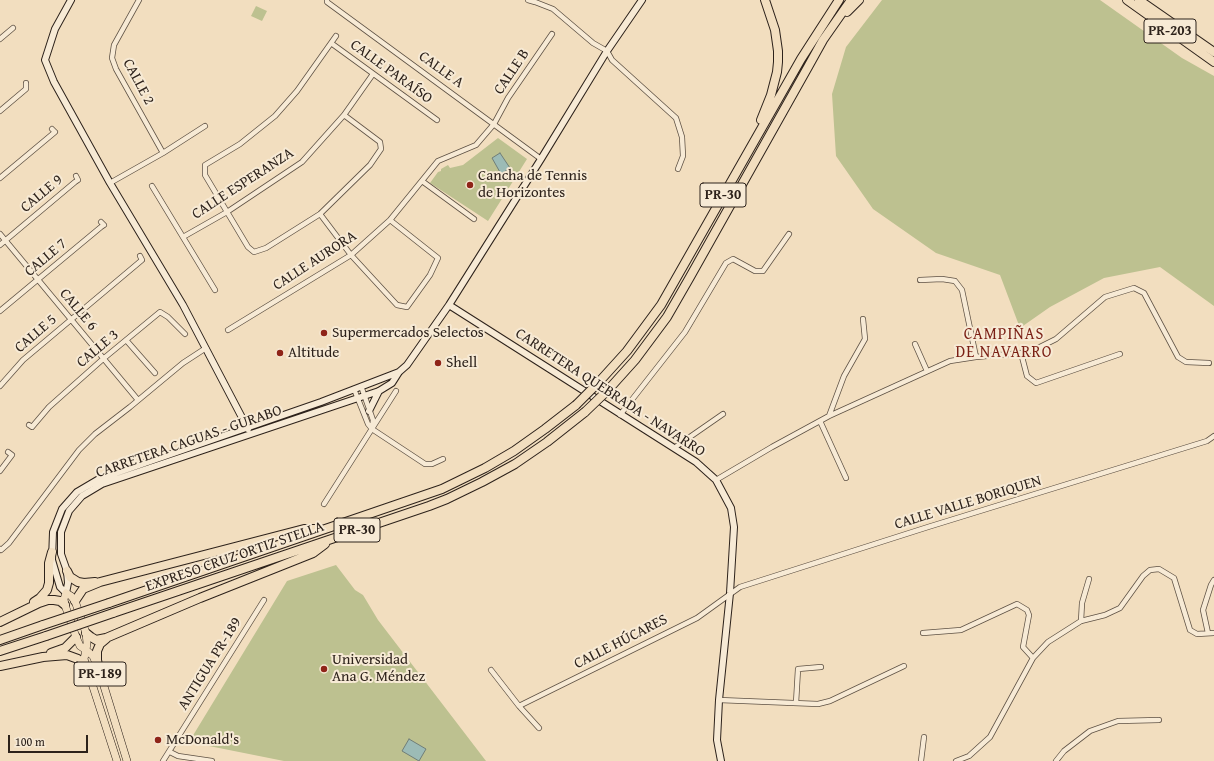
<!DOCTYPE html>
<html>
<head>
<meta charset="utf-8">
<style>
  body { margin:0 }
  #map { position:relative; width:1214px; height:761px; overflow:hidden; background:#f2debf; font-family:"Gentium Book Plus",serif }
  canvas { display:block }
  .scale { position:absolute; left:8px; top:735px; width:80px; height:18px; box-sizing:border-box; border:2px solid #2d221b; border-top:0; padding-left:5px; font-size:12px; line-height:14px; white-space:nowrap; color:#2d221b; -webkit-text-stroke:3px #f7ead5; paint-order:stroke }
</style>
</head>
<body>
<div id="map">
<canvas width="1214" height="761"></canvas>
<div class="scale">100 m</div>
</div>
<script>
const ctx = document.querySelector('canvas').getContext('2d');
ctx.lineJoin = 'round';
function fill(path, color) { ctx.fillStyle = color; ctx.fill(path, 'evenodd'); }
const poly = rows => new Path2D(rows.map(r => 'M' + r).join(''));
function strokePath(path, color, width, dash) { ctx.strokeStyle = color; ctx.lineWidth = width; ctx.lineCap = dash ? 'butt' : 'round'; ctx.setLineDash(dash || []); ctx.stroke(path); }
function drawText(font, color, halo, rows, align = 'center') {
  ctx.font = font + ' "Gentium Book Plus",serif'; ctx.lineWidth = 4; ctx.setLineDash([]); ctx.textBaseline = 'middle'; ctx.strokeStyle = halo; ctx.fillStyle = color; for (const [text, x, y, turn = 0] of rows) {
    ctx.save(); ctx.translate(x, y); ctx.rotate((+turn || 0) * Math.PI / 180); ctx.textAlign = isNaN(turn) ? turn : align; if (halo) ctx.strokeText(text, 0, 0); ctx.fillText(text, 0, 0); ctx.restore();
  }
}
fill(poly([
  [882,0,1100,0,1182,58,1214,76,1214,306,1160,267,1104,278,1050,307,1020,328,1000,275,936,253,873,209,836,156,832,94,846,47],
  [256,6,267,11,262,21,251,16],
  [498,138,527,159,488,221,430,183,438,172,441,171,441,169,448,165,450,168,463,165],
  [336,565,355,590,363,595,378,620,486,761,284,761,189,742,287,581]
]), '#bdc190');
const water = poly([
  [500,153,510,168,501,174,492,158,500,153],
  [409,739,426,749,419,761,402,751,409,739]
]);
fill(water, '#9cbbb6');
strokePath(water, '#707e78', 1);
const street = poly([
  [139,0,114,45,112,58,116,69,163,153],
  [327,0,327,2,541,159],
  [528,0,535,2,553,9,593,43,607,51,612,60,676,118,682,137,683,156,678,169],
  [336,36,297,91,275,116,240,144,205,165,205,175,248,247,254,252,266,248,320,214,370,165,381,149,380,142,344,115],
  [0,39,13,28],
  [331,43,437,120],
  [0,111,26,89,26,83],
  [0,178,55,132,52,129],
  [422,181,474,219],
  [110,183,163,153,205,126],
  [152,186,215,290],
  [320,214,351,255,397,305,407,307,430,275,438,258,390,220],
  [0,234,138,400],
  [183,237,227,212,302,162,344,115,373,74],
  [0,245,75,182,78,180,76,176],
  [920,280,942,279,955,281,962,290,976,357],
  [0,311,101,227,104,225,101,222],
  [228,330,351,255,390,220,438,161,476,145,494,124,508,98,552,34],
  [126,340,155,373],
  [915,344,927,371],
  [1021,353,1027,376,1036,383,1120,354],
  [0,386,23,360,142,260,140,256],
  [354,389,368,424,372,429,373,420,361,386],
  [620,415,685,332,726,263,733,259,755,271,763,271,789,234],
  [829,416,844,376,865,339,863,319],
  [820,421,846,478],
  [29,425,32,427,49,407,103,359,160,312,168,317,185,334],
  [372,429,425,464,432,464,443,459],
  [674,448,723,414],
  [0,471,12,455,8,452],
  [716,480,772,447,829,416,950,361,976,357,1021,353,1036,349,1056,339,1105,297,1134,288,1144,293,1178,357,1186,362,1209,363],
  [324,504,396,391],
  [0,549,1,550,9,543,79,450,95,434,130,407,183,363,206,348],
  [1081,621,1082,603,1089,579],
  [923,633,961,630,1017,604,1027,610,1029,615,1023,647,1033,658],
  [1208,633,1203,610,1211,585,1214,580],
  [491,670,519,706,539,728],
  [719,700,818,704,830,701,904,666],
  [796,703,798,669,821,667],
  [519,706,697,618,740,587,928,527,1207,441,1214,436],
  [170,752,178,756,212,761],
  [163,761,264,600],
  [921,761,924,737],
  [956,761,969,756,990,737,1033,658,1048,642,1081,621,1105,615,1120,608,1143,576,1150,570,1159,569,1174,578,1190,630,1197,634,1214,633],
  [1056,761,1064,751,1090,731,1118,721,1159,720]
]);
const secondary = poly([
  [71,0,55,29,45,60,54,82,110,183,183,305,248,429],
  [449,305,696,462,716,480,731,508,734,527,730,593,719,700,717,740,721,761],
  [399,372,321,402,99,479,77,492,62,509,53,532,52,560,60,587,66,593,68,583,67,571,61,554,61,532,69,511,82,496,102,484,364,396,379,391,392,383,399,372,407,365,449,305,541,159,607,51,642,0],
  [369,411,379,391]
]);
const primary = poly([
  [117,761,84,659,86,650,87,643,86,633,75,601,71,596,66,593,64,599,65,605,76,637,80,646,86,650,93,656,99,670,127,761]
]);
const highway = poly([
  [1127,0,1214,62],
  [1139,0,1214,52],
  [847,12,859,0],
  [761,120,771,95,777,72,778,62,778,51,775,30,765,0],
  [598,383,627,351,661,305,801,59,839,0],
  [608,390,635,360,667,317,690,277,808,67,823,40,851,0],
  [67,571,70,577,78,582,84,583,95,582],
  [75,601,83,589,100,582,304,529,318,529],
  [34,602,40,598,47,590,49,583,49,563,52,552],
  [109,603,442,489,485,468,514,451,545,429,576,405],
  [113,613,429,506,447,499,482,482,515,464,547,442,585,412],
  [0,622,39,603,48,600,54,600,60,601,65,605],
  [86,633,91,637,96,640,106,638,200,598,313,553,325,544],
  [0,640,43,625],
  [0,651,46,636],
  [51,653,65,648,76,637],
  [0,666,43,657,67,655,78,659,82,663,87,671],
  [99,670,97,660,97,651,100,644,106,639]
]);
strokePath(street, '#5e5144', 6);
strokePath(secondary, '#2d221b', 8);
strokePath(primary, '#2d221b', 8);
strokePath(highway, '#2d221b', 10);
strokePath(street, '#f7ead5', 4.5);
strokePath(secondary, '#f7ead5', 6);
strokePath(primary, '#f2debf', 7);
strokePath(highway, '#f2debf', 8);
const highwayBridge = poly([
  [576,405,598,383],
  [585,412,608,390],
  [43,625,109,603],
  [46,636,113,613]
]);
strokePath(highwayBridge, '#2d221b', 10, []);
strokePath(highwayBridge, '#f2debf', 8);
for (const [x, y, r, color] of [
  [470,185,4,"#8f2418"],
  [324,333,4,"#8f2418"],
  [280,353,4,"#8f2418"],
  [438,363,4,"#8f2418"],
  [324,669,4,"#8f2418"],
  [158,740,4,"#8f2418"]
]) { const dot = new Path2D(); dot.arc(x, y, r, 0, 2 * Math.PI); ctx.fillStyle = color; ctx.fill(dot); strokePath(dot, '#f7ead5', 1.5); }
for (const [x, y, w] of [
  [1170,31,52],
  [723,195,46],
  [357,530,46],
  [100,674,52]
]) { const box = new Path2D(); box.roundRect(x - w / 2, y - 12, w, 24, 3); ctx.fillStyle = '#f7ead5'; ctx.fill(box); strokePath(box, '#2d221b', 1); }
drawText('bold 14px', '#2d221b', null, [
  ["PR-203",1170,31],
  ["PR-30",723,195],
  ["PR-30",357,530],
  ["PR-189",100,674]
]);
drawText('15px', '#2d221b', '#f7ead5', [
  ["CALLE A",441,70,36],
  ["CALLE PARAÍSO",391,72,36],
  ["CALLE B",512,72,-56],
  ["CALLE 2",138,82,62],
  ["CALLE ESPERANZA",243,184,-33],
  ["CALLE 9",42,194,-40],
  ["CALLE 7",46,258,-40],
  ["CALLE AURORA",315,261,-33],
  ["CALLE 6",78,310,50],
  ["CALLE 5",36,334,-41],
  ["CALLE 3",98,349,-40],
  ["CARRETERA QUEBRADA - NAVARRO",610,393,33],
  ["CARRETERA CAGUAS - GURABO",189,442,-19],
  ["CALLE VALLE BORIQUEN",968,503,-17],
  ["EXPRESO CRUZ ORTIZ STELLA",235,557,-19],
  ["CALLE HÚCARES",621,642,-27],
  ["ANTIGUA PR-189",210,664,-58]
]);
drawText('15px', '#2d221b', '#f7ead5', [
  ["Cancha de Tennis",478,176],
  ["de Horizontes",478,193],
  ["Supermercados Selectos",332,333],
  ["Altitude",288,353],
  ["Shell",446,363],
  ["Universidad",332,660],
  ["Ana G. Méndez",332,677],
  ["McDonald's",166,740]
], 'left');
ctx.letterSpacing = '1px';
drawText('16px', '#7a1f14', '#f7ead5', [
  ["CAMPIÑAS",1004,335],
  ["DE NAVARRO",1004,353]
]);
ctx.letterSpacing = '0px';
</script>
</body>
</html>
